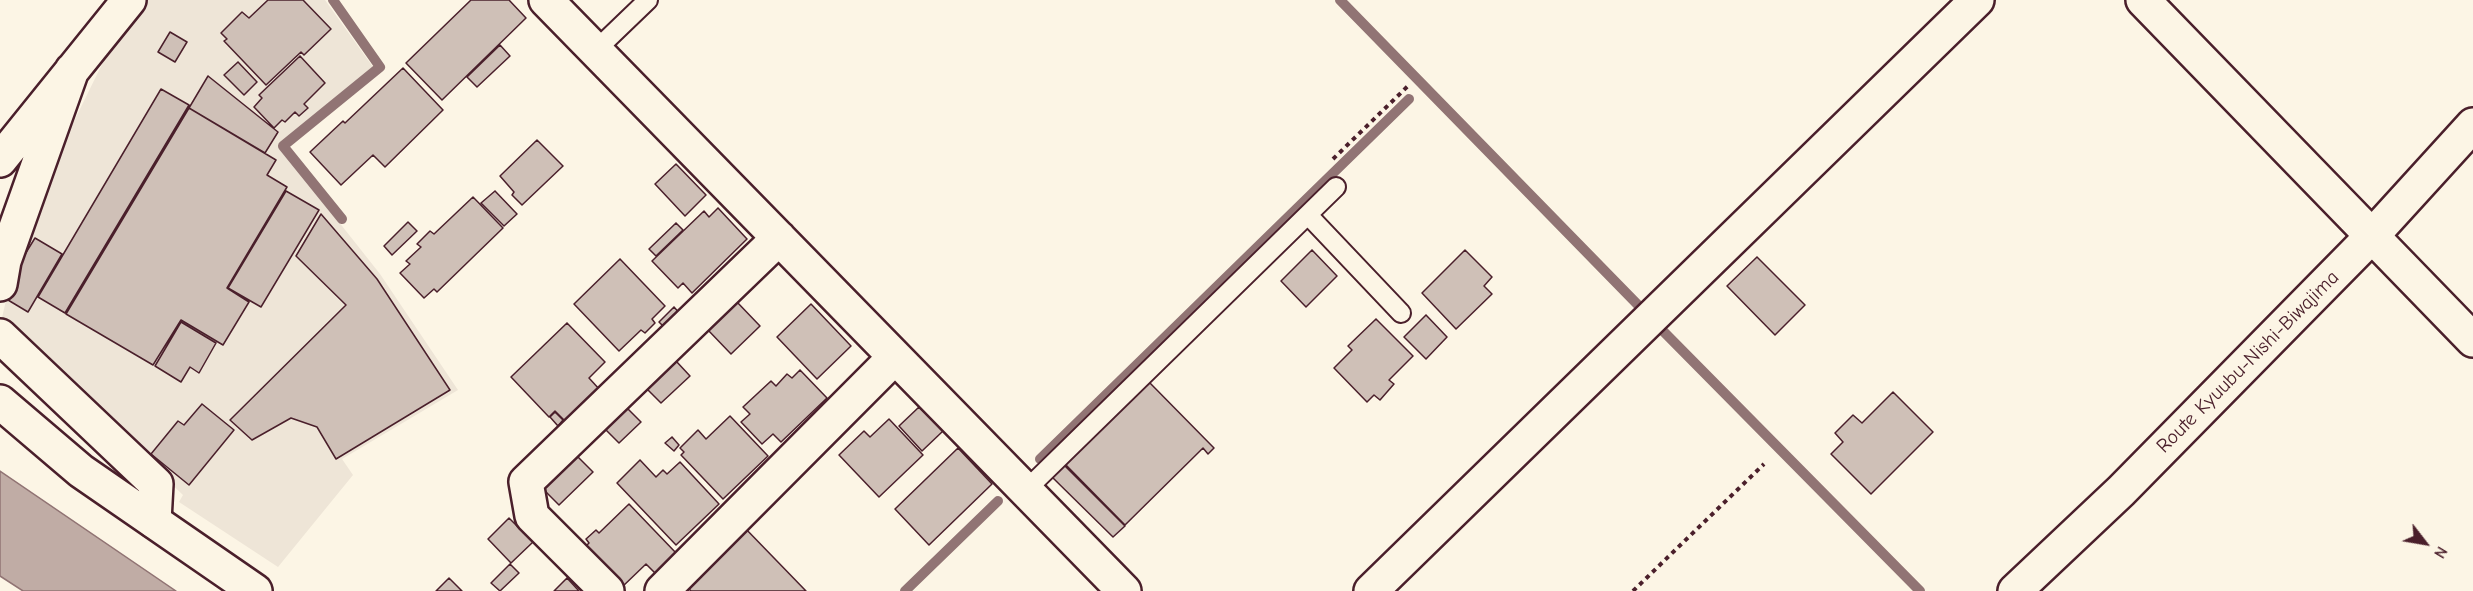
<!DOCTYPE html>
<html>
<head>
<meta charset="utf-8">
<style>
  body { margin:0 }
  #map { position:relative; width:2473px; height:591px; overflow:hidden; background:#fcf5e5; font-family:"Comic Neue",sans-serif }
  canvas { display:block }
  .north { position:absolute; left:2395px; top:513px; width:60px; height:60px; -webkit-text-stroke:4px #fcf5e5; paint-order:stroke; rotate:121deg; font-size:16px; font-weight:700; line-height:24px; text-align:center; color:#4a1f2b }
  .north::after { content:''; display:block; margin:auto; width:21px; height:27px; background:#4a1f2b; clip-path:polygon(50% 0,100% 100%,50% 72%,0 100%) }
</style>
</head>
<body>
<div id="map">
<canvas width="2473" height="591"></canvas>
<div class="north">N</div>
</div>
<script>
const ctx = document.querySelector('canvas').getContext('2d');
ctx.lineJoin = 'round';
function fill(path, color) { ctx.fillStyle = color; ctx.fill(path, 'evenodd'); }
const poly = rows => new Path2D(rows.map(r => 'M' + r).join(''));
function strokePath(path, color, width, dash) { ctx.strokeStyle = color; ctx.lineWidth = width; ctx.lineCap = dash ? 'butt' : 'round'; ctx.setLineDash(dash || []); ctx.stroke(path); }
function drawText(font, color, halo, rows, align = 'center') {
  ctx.font = font + ' "Comic Neue",sans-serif'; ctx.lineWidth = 4.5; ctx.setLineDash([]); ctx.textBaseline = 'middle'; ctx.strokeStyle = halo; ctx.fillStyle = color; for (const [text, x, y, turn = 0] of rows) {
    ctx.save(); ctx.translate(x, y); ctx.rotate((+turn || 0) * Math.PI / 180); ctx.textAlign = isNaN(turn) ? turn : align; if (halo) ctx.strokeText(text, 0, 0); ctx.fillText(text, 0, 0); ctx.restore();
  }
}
fill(poly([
  [147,0,325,0,373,67,278,145,380,274,458,390,342,459,353,475,278,567,179,502,183,495,1,322,24,223,111,46]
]), '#eee5d7');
const water = poly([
  [0,471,176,591,23,591,0,576,0,471]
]);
fill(water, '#c0aca5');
strokePath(water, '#917474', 1.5);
strokePath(poly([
  [333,0,380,67,283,146,342,219],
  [1340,0,1639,306],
  [1663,331,1920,591],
  [1040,459,1409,99],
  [905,591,998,501]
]), '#917474', 10);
const building = poly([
  [268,0,303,0,331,29,304,55,301,52,266,85,224,41,227,39,221,33,242,12,249,18,268,0],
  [471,0,509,0,526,18,442,100,406,63,471,0],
  [170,32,187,42,175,62,158,52,170,32],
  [500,45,510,56,477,87,467,77,500,45],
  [300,56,325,83,304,104,308,108,299,116,295,112,285,122,282,120,274,128,254,107,262,98,259,95,300,56],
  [238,62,257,82,244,95,224,75,238,62],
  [403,68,443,110,385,167,373,155,341,185,310,152,343,121,345,123,403,68],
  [208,76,278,132,265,153,189,108,208,76],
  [161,89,189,105,65,313,38,297,161,89],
  [189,108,276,160,267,175,287,187,227,288,249,302,223,345,181,320,153,365,66,314,189,108],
  [537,140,563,166,522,205,512,195,514,192,500,176,537,140],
  [676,164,706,195,685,216,655,184,676,164],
  [286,191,319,210,261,307,228,288,286,191],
  [495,191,517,214,504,226,481,203,495,191],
  [473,197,503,228,437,292,434,289,424,298,400,273,410,264,406,261,421,247,417,244,430,231,434,234,473,197],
  [718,208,747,239,692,293,683,283,678,288,652,261,704,211,709,217,718,208],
  [321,214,377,279,450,390,336,459,317,427,291,418,252,440,230,420,346,305,296,256,321,214],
  [408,222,417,231,392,255,384,246,408,222],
  [676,223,683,230,656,256,649,249,676,223],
  [35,238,62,254,28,312,8,300,14,291,11,289,19,275,14,272,35,238],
  [1312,250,1337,276,1306,307,1281,281,1312,250],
  [1465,250,1492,277,1484,286,1492,294,1456,329,1422,293,1465,250],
  [1757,257,1805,305,1775,335,1727,286,1757,257],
  [620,259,665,306,652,319,655,323,645,333,641,330,619,351,574,304,620,259],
  [736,301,760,326,731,354,707,329,736,301],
  [811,304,851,346,817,379,777,337,811,304],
  [674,307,682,316,667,330,659,322,674,307],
  [1426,315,1447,337,1426,359,1404,337,1426,315],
  [1376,319,1413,356,1389,380,1394,384,1380,400,1374,395,1367,402,1334,368,1352,350,1348,346,1376,319],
  [181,322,216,343,199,373,190,367,181,382,155,366,181,322],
  [567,323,605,362,589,378,600,390,566,422,555,411,549,417,511,377,567,323],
  [676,361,690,376,661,403,647,389,676,361],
  [800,370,827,398,781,442,773,434,762,444,741,422,750,414,743,407,771,381,776,386,787,374,792,378,800,370],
  [1148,381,1214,448,1208,454,1203,448,1125,525,1065,464,1148,381],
  [1893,392,1933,432,1871,494,1831,454,1843,442,1835,433,1853,415,1862,423,1893,392],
  [202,404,234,430,189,485,151,454,178,421,184,425,202,404],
  [626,407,641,422,619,443,604,428,626,407],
  [919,407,943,431,922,451,899,426,919,407],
  [555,412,563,420,558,426,550,417,555,412],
  [730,416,768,456,723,499,681,455,684,452,680,448,698,430,706,439,730,416],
  [889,419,923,455,879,497,839,455,864,431,870,437,889,419],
  [672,437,679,445,674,451,665,443,672,437],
  [958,448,992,484,929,545,895,509,958,448],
  [577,456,593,472,559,505,543,489,577,456],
  [640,460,656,477,663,470,667,474,680,462,719,504,676,545,617,483,640,460],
  [1064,465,1125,526,1113,537,1052,477,1064,465],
  [629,504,677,554,656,574,646,564,621,588,583,549,589,543,586,539,596,530,599,533,629,504],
  [509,518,533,542,511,563,488,539,509,518],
  [743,526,806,591,691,591,684,584,743,526],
  [510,564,519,573,500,591,491,583,510,564],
  [449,578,462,591,436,591,449,578],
  [567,578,579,591,554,591,567,578]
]);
fill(building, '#cfc0b7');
strokePath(building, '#4a1f2b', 1.5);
const service = poly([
  [596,50,648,0],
  [1308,215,1401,313],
  [1026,490,1336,187]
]);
const minor = poly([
  [546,0,1124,591],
  [2143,0,2473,340],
  [0,160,129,0],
  [0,284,4,261,72,70],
  [0,336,156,484,154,521],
  [607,591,532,516,526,482,779,238],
  [662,591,895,357],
  [1371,591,1977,0]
]);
const secondary = poly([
  [0,402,81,471,255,591],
  [2015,591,2121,491,2371,237,2473,125]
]);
strokePath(service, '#4a1f2b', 22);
strokePath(minor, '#4a1f2b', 38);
strokePath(secondary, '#4a1f2b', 38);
strokePath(poly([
  [1333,159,1410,84],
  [1633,591,1764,464]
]), '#4a1f2b', 4, [4.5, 4.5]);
strokePath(service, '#fcf5e5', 18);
strokePath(minor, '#fcf5e5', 33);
strokePath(secondary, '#fcf5e5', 33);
drawText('20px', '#4a1f2b', '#fcf5e5', [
  ["Route Kyuubu-Nishi-Biwajima",2248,362,-45]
]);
</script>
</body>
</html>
